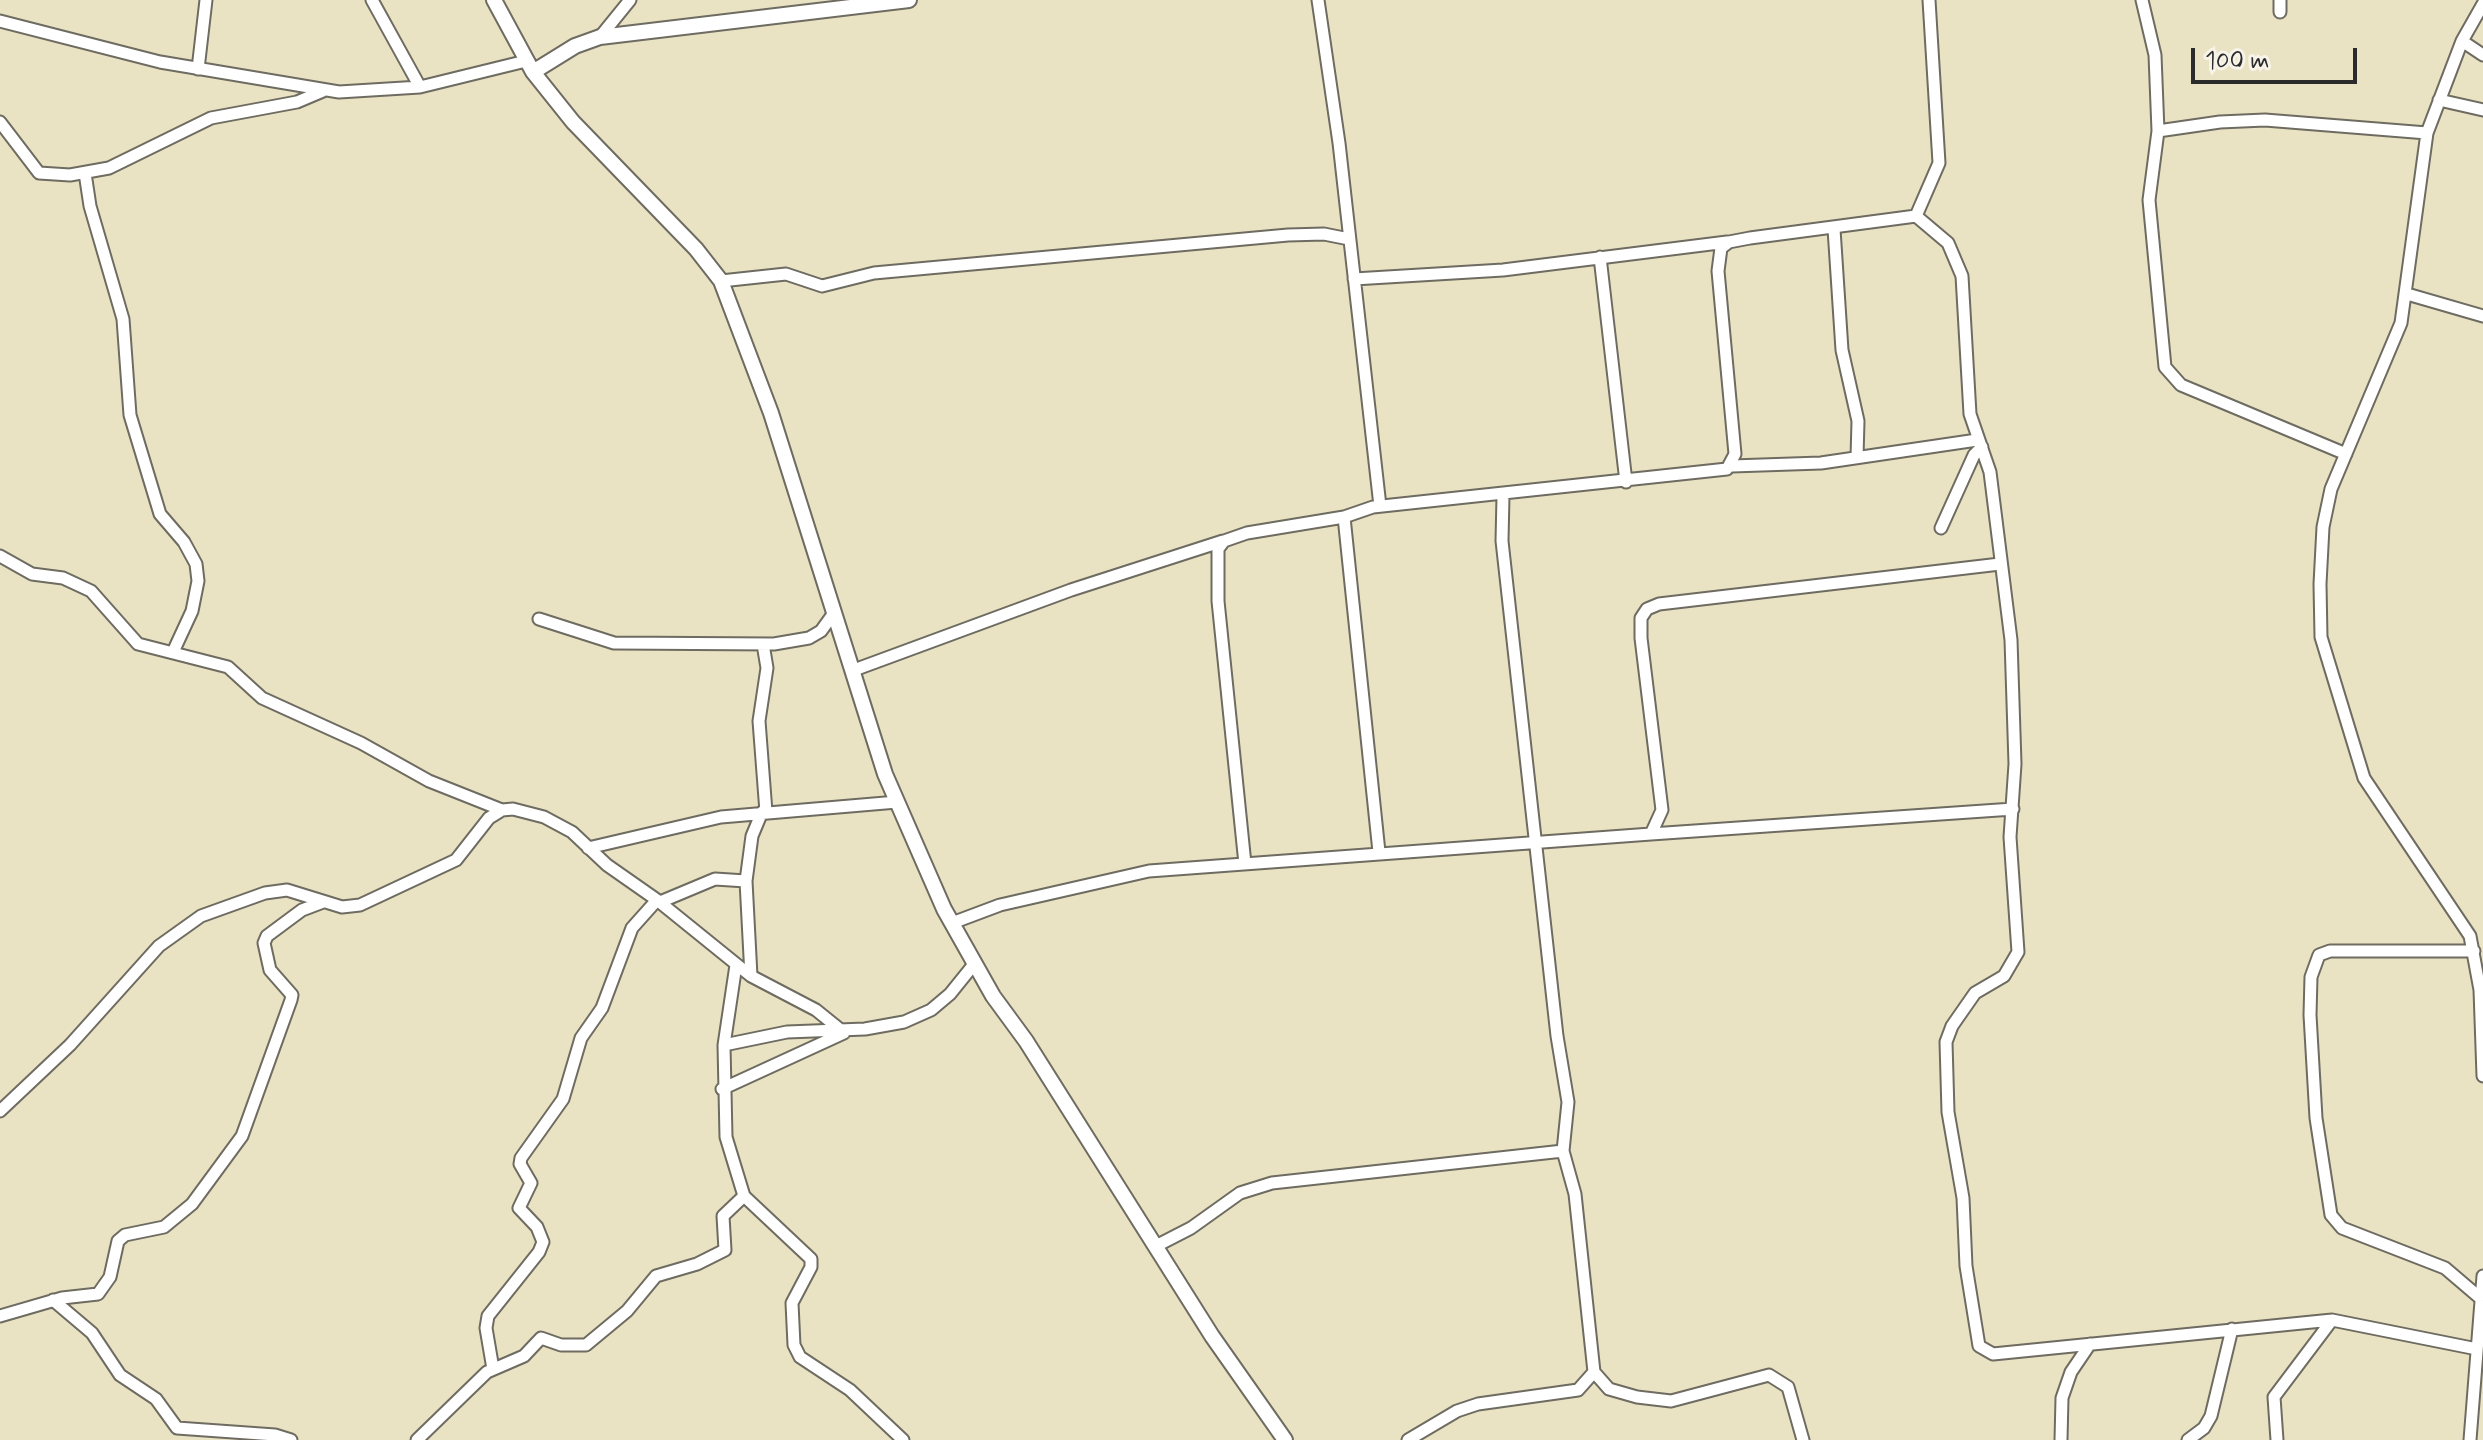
<!DOCTYPE html>
<html>
<head>
<meta charset="utf-8">
<style>
  body { margin:0 }
  #map { position:relative; width:2483px; height:1440px; overflow:hidden; background:#e9e3c4; font-family:Mynerve,sans-serif }
  canvas { display:block }
  .scale { position:absolute; left:2191px; top:48px; width:166px; height:36px; box-sizing:border-box; border:4px solid #2b2b2b; border-top:0; padding-left:10px; font-size:24px; line-height:28px; white-space:nowrap; color:#2b2b2b; -webkit-text-stroke:6px #f7f3e8; paint-order:stroke }
</style>
</head>
<body>
<div id="map">
<canvas width="2483" height="1440"></canvas>
<div class="scale">100 m</div>
</div>
<script>
const ctx = document.querySelector('canvas').getContext('2d');
ctx.lineJoin = 'round';
const poly = rows => new Path2D(rows.map(r => 'M' + r).join(''));
function strokePath(path, color, width, dash) { ctx.strokeStyle = color; ctx.lineWidth = width; ctx.lineCap = dash ? 'butt' : 'round'; ctx.setLineDash(dash || []); ctx.stroke(path); }
const minor = poly([
  [372,0,420,87],
  [1318,0,1339,143,1380,506],
  [2142,0,2155,55,2158,131,2149,200,2165,367,2181,385,2346,454],
  [2483,4,2462,41,2427,133,2401,323,2331,489,2323,527,2320,584,2321,637,2364,778,2470,936,2480,990,2483,1076],
  [2280,12,2280,0],
  [0,21,160,62,339,92,420,87,526,61],
  [600,37,630,0],
  [2462,41,2483,55],
  [198,69,206,0],
  [2439,100,2483,110],
  [0,122,39,173,70,175,109,168,211,118,297,102,323,91],
  [2158,131,2220,122,2265,120,2427,133],
  [85,173,90,206,123,319,130,415,160,514,184,542,196,564,198,581,192,611,173,652],
  [1916,216,1948,243,1962,276,1970,414,1990,472,2011,640,2015,764,2010,837,2018,952,2004,976,1975,993,1952,1026,1946,1042,1948,1112,1963,1198,1966,1266,1979,1346,1993,1354,2332,1320,2477,1349],
  [1834,229,1842,350,1858,421,1857,457],
  [1600,257,1626,482],
  [1354,279,1503,270,1727,242],
  [721,281,786,274,822,286,874,273,1288,235,1324,234,1349,239],
  [2407,294,2483,316],
  [1732,466,1821,463,1977,440],
  [1503,496,1502,541,1557,1036,1568,1102,1563,1151,1575,1194,1594,1372,1609,1389,1637,1397,1671,1401,1769,1375,1788,1387,1803,1440],
  [1344,517,1379,852],
  [1941,528,1974,455,1982,447],
  [0,556,32,574,63,578,91,591,138,644,228,667,262,698,361,743,429,781,502,810],
  [539,619,614,643,774,644,809,638,821,631,834,613],
  [763,644,767,668,759,721,766,812],
  [854,670,1071,590,1223,541],
  [1651,834,2013,809],
  [588,848,721,817,897,802],
  [1245,864,1218,601,1218,549,1224,541,1247,533,1344,517,1373,507,1727,469,1735,454,1718,271,1721,248,1729,242,1750,238,1916,216,1939,163,1929,0],
  [660,902,715,879,746,881],
  [952,923,1000,905,1149,871,1651,834,1662,810,1641,638,1641,618,1647,609,1659,604,2000,564],
  [2474,951,2330,951,2319,955,2311,977,2310,1015,2316,1118,2331,1215,2342,1228,2445,1268,2479,1297],
  [736,965,724,1045,726,1137,744,1196,811,1259,811,1267,792,1303,794,1345,800,1357,850,1390,903,1440],
  [751,976,746,881,752,836,762,812],
  [724,1045,787,1032,865,1029,904,1022,931,1010,950,994,975,963],
  [722,1089,844,1033],
  [0,1111,70,1045,159,946,201,916,265,893,287,890,342,907,360,905,456,860,489,818,502,810,513,809,544,817,572,832,607,865,657,900,751,976,816,1010,842,1031],
  [1156,1246,1191,1228,1240,1193,1272,1183,1563,1151],
  [53,1300,92,1333,120,1375,156,1399,177,1428,275,1435,291,1440],
  [0,1316,62,1298,98,1294,110,1277,118,1241,125,1235,164,1227,192,1204,242,1136,291,1000,292,995,270,970,264,943,267,936,302,910,323,902],
  [493,1369,486,1328,488,1316,539,1252,543,1242,537,1227,519,1208,531,1183,520,1164,521,1158,563,1099,581,1038,602,1008,632,928,657,900],
  [417,1440,487,1372,524,1356,541,1338,561,1345,586,1345,627,1311,656,1276,697,1264,725,1250,723,1216,744,1196],
  [1408,1440,1457,1411,1478,1404,1578,1390,1594,1372],
  [2061,1440,2062,1398,2071,1372,2090,1344],
  [2188,1440,2204,1428,2211,1416,2232,1329],
  [2277,1440,2274,1397,2332,1320],
  [2470,1440,2483,1276]
]);
const tertiary = poly([
  [494,0,533,72,573,122,696,249,721,281,771,413,885,774,944,909,993,996,1026,1041,1212,1336,1285,1440],
  [533,72,575,46,600,37,909,0]
]);
strokePath(minor, '#6e6b61', 15);
strokePath(tertiary, '#6e6b61', 18);
strokePath(minor, '#fff', 11);
strokePath(tertiary, '#fff', 14);
</script>
</body>
</html>
